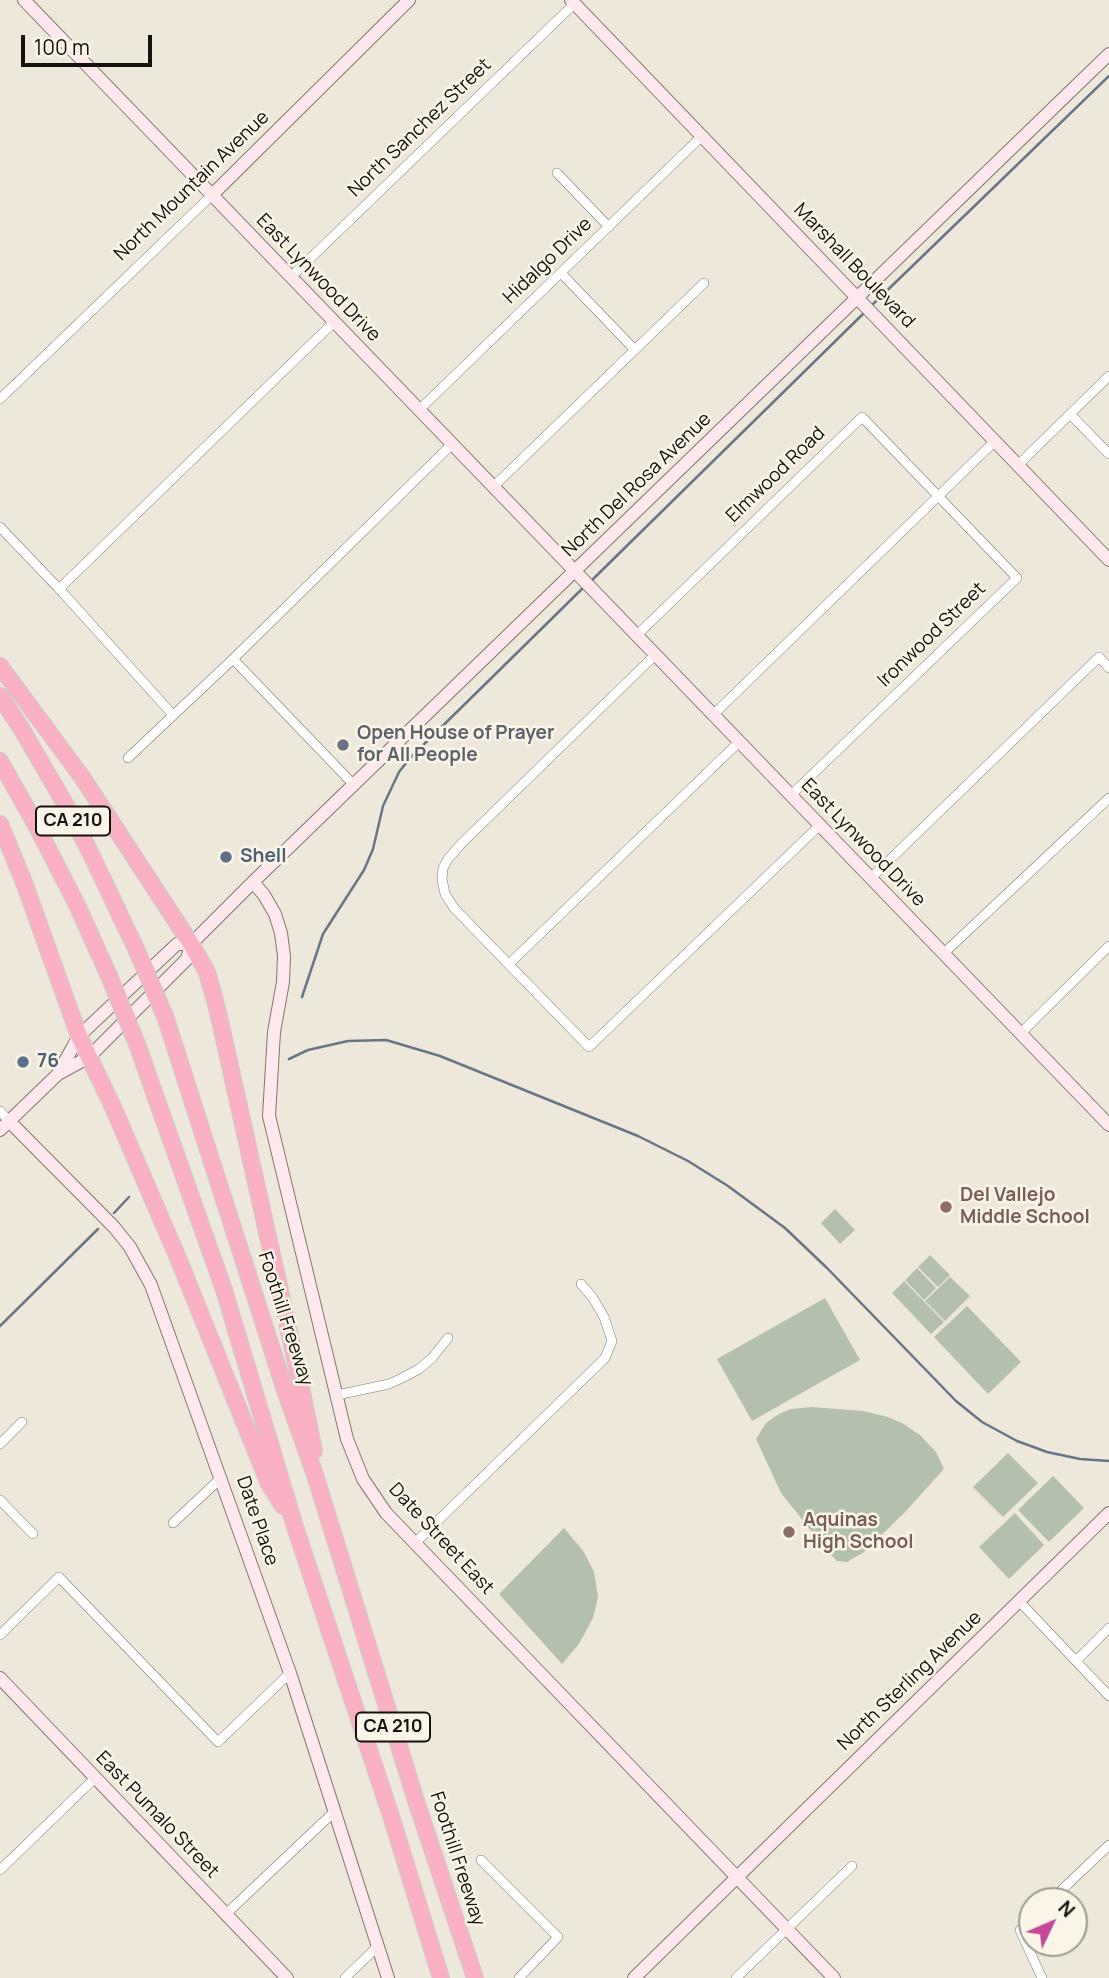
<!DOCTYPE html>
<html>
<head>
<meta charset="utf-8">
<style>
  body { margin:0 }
  #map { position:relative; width:1109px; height:1978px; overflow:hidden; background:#eee8db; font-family:Manrope,sans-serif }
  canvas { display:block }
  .north { position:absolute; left:1018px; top:1887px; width:70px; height:70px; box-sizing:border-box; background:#fbf5e8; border:2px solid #9f9a91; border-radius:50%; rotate:46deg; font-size:19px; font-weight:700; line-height:28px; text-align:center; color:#14120e }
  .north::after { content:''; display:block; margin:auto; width:24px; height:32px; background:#c5499a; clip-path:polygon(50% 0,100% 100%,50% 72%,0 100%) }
  .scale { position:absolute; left:21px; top:35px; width:131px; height:32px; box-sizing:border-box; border:4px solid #14120e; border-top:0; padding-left:9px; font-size:21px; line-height:24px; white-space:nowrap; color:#14120e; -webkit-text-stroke:5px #fbf5e8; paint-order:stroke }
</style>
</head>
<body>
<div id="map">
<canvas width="1109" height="1978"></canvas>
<div class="north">N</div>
<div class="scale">100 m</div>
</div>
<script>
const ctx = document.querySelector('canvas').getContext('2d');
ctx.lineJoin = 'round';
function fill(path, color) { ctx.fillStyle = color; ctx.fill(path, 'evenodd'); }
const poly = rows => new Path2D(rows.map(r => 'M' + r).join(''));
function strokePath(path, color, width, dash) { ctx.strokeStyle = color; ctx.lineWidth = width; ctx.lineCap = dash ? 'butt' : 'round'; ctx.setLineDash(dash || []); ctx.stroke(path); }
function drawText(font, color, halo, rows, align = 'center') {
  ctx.font = font + ' Manrope,sans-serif'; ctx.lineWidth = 5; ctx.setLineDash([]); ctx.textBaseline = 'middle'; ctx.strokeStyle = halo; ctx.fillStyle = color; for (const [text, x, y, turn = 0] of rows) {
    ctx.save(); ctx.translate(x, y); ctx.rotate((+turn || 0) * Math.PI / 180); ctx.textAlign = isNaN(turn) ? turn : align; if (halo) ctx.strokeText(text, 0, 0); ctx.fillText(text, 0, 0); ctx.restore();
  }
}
fill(poly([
  [835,1209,855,1230,840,1244,821,1223],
  [930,1255,950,1275,938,1287,918,1267],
  [917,1268,936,1288,924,1300,905,1280],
  [950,1277,970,1296,945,1321,925,1301],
  [904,1281,944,1322,931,1334,892,1293],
  [825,1298,860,1360,752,1421,717,1359],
  [967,1306,1021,1362,988,1394,934,1337],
  [812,1407,863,1411,888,1417,902,1423,920,1435,936,1452,944,1469,905,1512,864,1552,847,1562,837,1561,828,1552,781,1493,756,1439,766,1423,779,1414,791,1409],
  [1008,1453,1038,1483,1003,1517,973,1487],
  [1053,1476,1084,1508,1049,1542,1018,1510],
  [1015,1513,1044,1545,1009,1579,979,1547],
  [564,1528,584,1552,594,1572,598,1597,593,1618,579,1644,562,1664,499,1594]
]), '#b3c0ae');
strokePath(poly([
  [870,307,1109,76],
  [590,582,865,312],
  [302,997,323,934,364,870,373,849,383,806,399,772,410,758,585,586],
  [289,1059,308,1050,348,1041,386,1040,440,1056,638,1136,688,1161,728,1186,785,1228,827,1268,956,1401,982,1422,1017,1441,1047,1452,1080,1459,1109,1461],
  [114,1213,129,1197],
  [0,1326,98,1229]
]), '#687587', 2.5);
const street = poly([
  [557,173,609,227],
  [561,273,635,350],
  [291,277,574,4],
  [0,399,212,195],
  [419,410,702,136],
  [1070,414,1109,454],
  [1018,465,1109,376],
  [493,487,704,283],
  [0,527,63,593,173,715],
  [59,589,334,322],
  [636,636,862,417,1017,578,790,796],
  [655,655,461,844,448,859,443,868,442,879,445,894,454,908,589,1047,819,826],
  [233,659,354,785],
  [713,715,995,441],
  [128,758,233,659,452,444],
  [870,879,1099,657,1109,668],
  [943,954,1109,798],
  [509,964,739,742],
  [1021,1033,1109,946],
  [0,1111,9,1121],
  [337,1395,389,1384,402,1378,419,1369,432,1358,448,1338],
  [0,1444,22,1422],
  [0,1500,33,1534],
  [173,1523,221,1478],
  [415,1543,605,1358,612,1341,604,1317,593,1298,581,1284],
  [1019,1601,1109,1696],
  [0,1635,59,1577,218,1742,290,1673],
  [1076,1661,1109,1628],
  [481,1860,558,1937,519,1978],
  [0,1870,95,1778],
  [1050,1901,1109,1845],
  [226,1914,335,1811],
  [1032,1919,1020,1930,1042,1978],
  [345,1978,377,1947],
  [736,1978,852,1866]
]);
const secondary = poly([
  [24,0,1109,1125],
  [571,0,1109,560],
  [212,195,409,0],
  [253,882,264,895,275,914,281,933,284,956,283,982,274,1032,269,1116,347,1439,363,1479,386,1513,834,1978],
  [58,1074,79,1036,177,944,191,944],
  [9,1121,114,1227,130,1247,151,1285,290,1673,388,1978],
  [0,1130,58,1074,89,1057,187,959,191,944,253,882,1109,54],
  [0,1678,287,1978],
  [634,1978,1109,1513]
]);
const highway = poly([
  [0,666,82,777,191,944,207,972,218,1012,295,1358,314,1451],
  [0,696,21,728,64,802,90,852,137,951],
  [0,761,36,825,77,905,109,976],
  [0,824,25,885,79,1036,113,1107,178,1258,269,1484,283,1506],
  [165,1016,286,1393,315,1475,417,1804,475,1978],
  [137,1044,224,1290,295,1527,391,1816,441,1978]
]);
strokePath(street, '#7d786c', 10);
strokePath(secondary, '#7d786c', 14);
strokePath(highway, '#cbcbca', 18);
strokePath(street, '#fff', 9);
strokePath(secondary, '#fee8ed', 12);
strokePath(highway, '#fab1c4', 16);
const highwayBridge = poly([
  [137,951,165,1016],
  [109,976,137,1044]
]);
strokePath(highwayBridge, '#cbcbca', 18, []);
strokePath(highwayBridge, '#fab1c4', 16);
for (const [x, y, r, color] of [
  [343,745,7,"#6b7280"],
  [226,857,7,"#5c6f8a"],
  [23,1062,7,"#5c6f8a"],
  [946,1207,7,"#8d6e63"],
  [789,1532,7,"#8d6e63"]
]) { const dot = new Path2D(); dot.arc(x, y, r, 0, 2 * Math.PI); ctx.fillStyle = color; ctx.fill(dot); strokePath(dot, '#fbf5e8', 2.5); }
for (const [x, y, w] of [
  [73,821,74],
  [393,1727,74]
]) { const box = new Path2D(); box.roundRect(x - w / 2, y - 14.5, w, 29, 5); ctx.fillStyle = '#fbf5e8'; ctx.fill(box); strokePath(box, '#14120e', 2); }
drawText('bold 18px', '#14120e', null, [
  ["CA 210",73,821],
  ["CA 210",393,1727]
]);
drawText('19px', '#14120e', '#fbf5e8', [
  ["North Sanchez Street",420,128,-44],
  ["North Mountain Avenue",192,186,-44],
  ["Hidalgo Drive",548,261,-44],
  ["Marshall Boulevard",854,266,46],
  ["East Lynwood Drive",318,278,46],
  ["Elmwood Road",776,475,-44],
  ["North Del Rosa Avenue",637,485,-44],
  ["Ironwood Street",932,635,-44],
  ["East Lynwood Drive",863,843,46],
  ["Foothill Freeway",285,1319,72],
  ["Date Place",257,1521,71],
  ["Date Street East",441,1539,47],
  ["North Sterling Avenue",910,1681,-44],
  ["East Pumalo Street",157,1815,46],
  ["Foothill Freeway",457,1859,72]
]);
drawText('bold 19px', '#5b616d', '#fbf5e8', [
  ["Open House of Prayer",357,734],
  ["for All People",357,756]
], 'left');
drawText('bold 19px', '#4e5e75', '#fbf5e8', [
  ["Shell",240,857],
  ["76",37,1062]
], 'left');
drawText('bold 19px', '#785e54', '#fbf5e8', [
  ["Del Vallejo",960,1196],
  ["Middle School",960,1218],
  ["Aquinas",803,1521],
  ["High School",803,1543]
], 'left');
</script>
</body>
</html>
